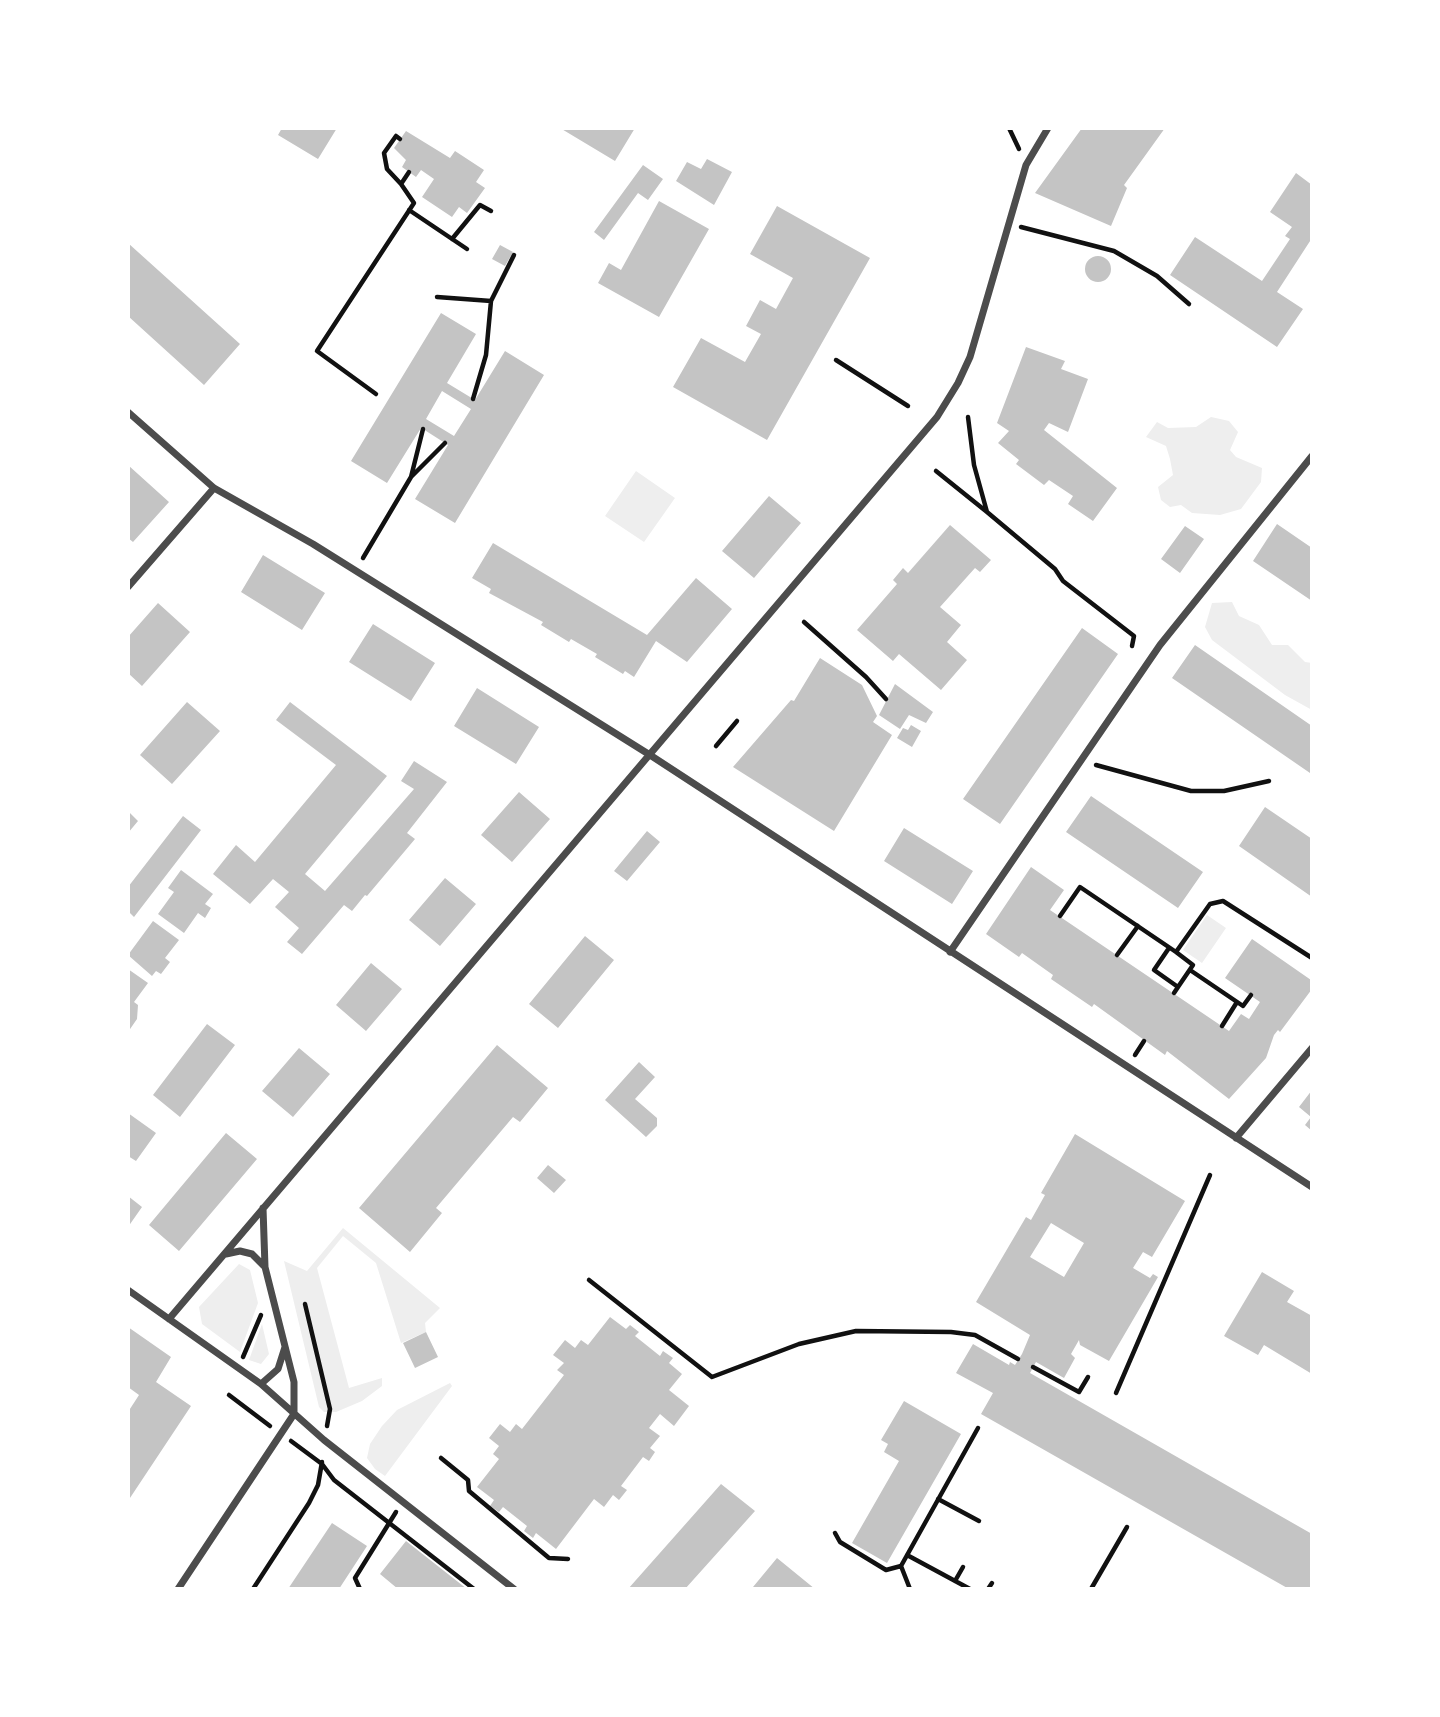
<!DOCTYPE html>
<html>
<head>
<meta charset="utf-8">
<style>
  body { margin:0 }
  #map { position:relative; width:1440px; height:1717px; overflow:hidden; background:#fff; font-family:"Public Sans",sans-serif }
  canvas { display:block }
  .frame { position:absolute; inset:0; border:130px solid #fff; pointer-events:none }
</style>
</head>
<body>
<div id="map">
<canvas width="1440" height="1717"></canvas>
<div class="frame"></div>
</div>
<script>
const ctx = document.querySelector('canvas').getContext('2d');
ctx.lineJoin = 'round';
function fill(path, color) { ctx.fillStyle = color; ctx.fill(path, 'evenodd'); }
const poly = rows => new Path2D(rows.map(r => 'M' + r).join(''));
function strokePath(path, color, width, dash) { ctx.strokeStyle = color; ctx.lineWidth = width; ctx.lineCap = dash ? 'butt' : 'round'; ctx.setLineDash(dash || []); ctx.stroke(path); }
fill(poly([
  [1211,417,1229,421,1238,432,1230,450,1236,457,1262,468,1261,482,1241,509,1220,515,1192,513,1181,505,1170,507,1161,500,1158,487,1173,475,1170,459,1166,446,1146,437,1157,422,1168,428,1196,427],
  [636,471,675,498,644,542,605,516],
  [1232,602,1239,616,1259,625,1272,645,1288,645,1305,662,1312,663,1312,710,1285,695,1212,640,1205,627,1212,603],
  [1207,915,1226,928,1202,963,1183,950],
  [343,1228,440,1308,425,1323,426,1332,401,1343,376,1263,343,1236,317,1268,349,1388,382,1378,382,1386,362,1401,336,1412,324,1412,319,1407,284,1261,307,1271],
  [239,1264,250,1270,258,1303,240,1352,202,1324,199,1307],
  [262,1324,269,1354,261,1364,249,1360],
  [450,1383,452,1386,385,1476,375,1469,367,1458,370,1444,382,1426,397,1410]
]), '#eee');
fill(poly([
  [282,128,337,128,318,159,278,135],
  [560,128,635,128,615,161],
  [1082,128,1165,128,1124,185,1127,188,1111,226,1035,193],
  [406,131,450,158,455,151,484,170,476,182,485,188,467,213,459,207,452,217,422,197,434,179,421,170,416,177,402,167,406,160,394,148],
  [707,159,732,172,714,205,676,181,687,162,701,169],
  [643,165,663,179,648,200,638,193,604,240,594,232],
  [1296,173,1312,185,1312,238,1277,292,1303,309,1277,347,1170,275,1195,237,1262,281,1290,239,1285,236,1292,227,1270,212],
  [659,201,709,229,659,317,598,283,609,263,621,270],
  [777,206,870,258,767,440,673,387,701,338,745,362,761,334,746,326,760,300,776,309,793,278,750,254],
  [128,243,240,344,204,385,128,316],
  [500,245,513,252,505,266,492,259],
  '1085 269a13 13 0 1 1 26 0a13 13 0 1 1-26 0Z',
  [441,313,476,334,447,383,475,400,505,351,544,375,455,523,415,499,448,445,423,429,421,428,387,483,351,461],
  [442,391,471,409,454,436,426,419],
  [1026,347,1065,361,1061,369,1088,379,1068,432,1049,423,1044,430,1117,488,1093,521,1068,504,1073,496,1049,480,1044,485,1016,464,1019,460,998,443,1009,431,997,423],
  [128,465,169,502,133,542,128,538],
  [769,496,801,523,754,578,722,551],
  [1277,524,1312,548,1312,601,1253,561],
  [950,525,991,560,980,572,975,568,940,607,961,625,947,642,967,660,941,690,899,654,893,661,857,630,897,584,893,580,903,568,908,573],
  [1185,526,1204,539,1180,573,1161,559],
  [493,543,647,635,696,578,732,609,687,662,656,641,634,677,625,671,623,674,595,657,597,654,571,639,569,642,541,625,543,622,489,593,491,589,472,578],
  [263,555,325,593,302,630,241,592],
  [158,603,190,632,142,686,128,673,128,637],
  [373,624,435,663,411,701,349,662],
  [1082,628,1118,654,1000,824,963,799],
  [1195,645,1312,726,1312,769,1310,773,1172,678],
  [820,658,862,685,877,716,873,722,892,735,834,831,733,767,791,700,794,701],
  [895,684,933,712,926,723,909,715,900,729,879,715],
  [477,688,539,727,516,764,454,726],
  [187,702,220,731,172,784,140,755],
  [290,702,387,776,305,874,325,891,414,789,401,781,414,761,447,782,407,833,415,839,367,896,365,895,352,911,344,905,302,954,287,942,299,928,275,907,289,892,273,879,250,904,213,874,236,845,255,862,336,765,276,720],
  [911,725,921,731,912,747,897,738,903,728,908,730],
  [519,792,550,819,512,862,481,835],
  [1091,796,1203,872,1178,908,1066,832],
  [1265,807,1312,839,1312,897,1239,846],
  [128,811,138,821,128,833],
  [183,816,201,830,134,917,128,911,128,887],
  [904,828,973,871,952,904,884,861],
  [647,831,660,842,627,881,614,871],
  [1031,867,1064,890,1050,910,1229,1031,1241,1014,1249,1019,1260,1002,1225,978,1252,939,1311,980,1312,989,1280,1032,1278,1030,1274,1035,1266,1058,1229,1099,1167,1051,1165,1055,1094,1004,1092,1007,1051,979,1053,975,1022,953,1019,957,986,934],
  [181,870,213,894,205,904,211,908,205,918,198,913,184,933,158,914,174,892,168,888],
  [445,878,476,904,440,946,409,920],
  [153,921,179,940,165,958,170,962,161,974,156,971,152,976,128,955],
  [585,936,614,960,558,1028,529,1004],
  [371,963,402,989,366,1031,336,1005],
  [128,969,148,983,134,1002,138,1005,137,1019,128,1032],
  [207,1024,235,1045,180,1117,153,1095],
  [497,1045,548,1088,520,1122,513,1117,436,1208,442,1213,410,1252,359,1208],
  [299,1048,330,1074,293,1117,262,1091],
  [639,1062,655,1077,635,1099,657,1118,657,1126,646,1137,605,1100],
  [1312,1090,1312,1131,1305,1125,1311,1117,1299,1107],
  [128,1113,156,1133,136,1161,128,1156],
  [226,1133,257,1159,179,1251,149,1225],
  [1075,1134,1185,1201,1152,1257,1143,1252,1133,1268,1150,1278,1153,1274,1158,1277,1109,1361,1080,1345,1079,1340,1071,1354,1075,1358,1064,1378,1036,1362,1030,1373,1312,1534,1312,1589,1289,1589,981,1414,993,1393,956,1373,973,1344,1009,1365,1010,1362,1015,1365,1022,1354,1030,1335,976,1302,1026,1217,1031,1220,1045,1195,1041,1193],
  [1051,1223,1084,1243,1064,1277,1030,1257],
  [548,1165,566,1180,554,1193,537,1178],
  [128,1196,142,1207,128,1227],
  [1262,1272,1294,1291,1287,1302,1312,1316,1312,1374,1264,1345,1258,1355,1224,1336],
  [610,1317,626,1329,630,1325,639,1332,635,1336,660,1356,663,1351,673,1358,669,1363,682,1374,669,1390,689,1406,674,1426,660,1414,649,1428,660,1436,650,1448,655,1452,649,1461,643,1457,621,1486,627,1490,619,1500,613,1495,604,1507,594,1499,556,1549,536,1533,533,1538,524,1531,527,1526,503,1507,499,1512,490,1506,494,1500,477,1487,499,1459,493,1454,499,1446,489,1438,500,1424,510,1432,516,1424,522,1429,564,1375,557,1370,564,1363,553,1355,565,1340,575,1348,581,1340,588,1345],
  [128,1327,171,1357,156,1382,191,1406,128,1501,128,1412,139,1395,128,1387],
  [426,1332,438,1357,415,1368,403,1343],
  [904,1401,961,1434,887,1563,852,1543,899,1461,884,1452,888,1444,881,1440],
  [721,1484,755,1511,685,1589,628,1589],
  [332,1523,367,1546,339,1589,288,1589],
  [406,1541,467,1589,398,1589,380,1574],
  [777,1558,815,1589,756,1589,753,1587]
]), '#c4c4c4');
strokePath(poly([
  [1009,128,1019,149],
  [400,139,396,136,384,153,387,169,401,184],
  [409,210,467,249],
  [1021,227,1114,251,1157,276,1189,304],
  [452,239,480,205,491,211],
  [437,297,491,301,486,355,473,399],
  [491,301,514,255],
  [836,360,908,406],
  [376,394,317,351,414,203,401,184,409,172],
  [968,417,974,465,987,512,1055,569,1063,581,1134,636,1132,646],
  [936,471,987,512],
  [411,477,445,443],
  [363,558,411,477,423,429],
  [804,622,866,677,886,699],
  [716,746,737,721],
  [1096,765,1191,791,1224,791,1269,781],
  [1060,916,1080,887,1176,952,1210,904,1223,901,1312,958],
  [1169,948,1154,970,1178,987,1193,965,1176,952],
  [1117,955,1138,926],
  [1190,970,1243,1006,1251,995],
  [1174,993,1178,987],
  [1222,1026,1237,1002],
  [1135,1055,1144,1041],
  [589,1280,712,1377,799,1344,856,1331,951,1332,975,1335,1018,1359],
  [305,1304,330,1409,327,1426],
  [243,1357,261,1315],
  [1033,1367,1079,1392,1088,1377],
  [1116,1393,1210,1175],
  [229,1395,270,1426],
  [291,1441,322,1464,334,1480,474,1589],
  [441,1458,468,1480,469,1491,549,1558,568,1559],
  [938,1499,979,1521],
  [835,1533,840,1542,886,1570,901,1566,978,1428],
  [907,1555,970,1589],
  [901,1566,910,1589],
  [955,1581,963,1567],
  [253,1589,309,1503,318,1485,322,1462],
  [360,1589,355,1578,396,1512],
  [988,1589,992,1583],
  [1091,1589,1127,1527]
]), '#111', 4.5);
strokePath(poly([
  [128,412,214,488,313,544,650,755,1312,1187],
  [128,587,214,488],
  [950,952,1160,645,1312,456],
  [1236,1138,1312,1048],
  [226,1254,240,1251,252,1254,264,1266],
  [128,1290,261,1384,324,1440,514,1589],
  [169,1319,937,417,958,383,970,357,1026,165,1048,128],
  [261,1384,278,1369,285,1347],
  [178,1589,294,1414,294,1382,265,1267,263,1208]
]), '#4c4c4c', 7);
</script>
</body>
</html>
